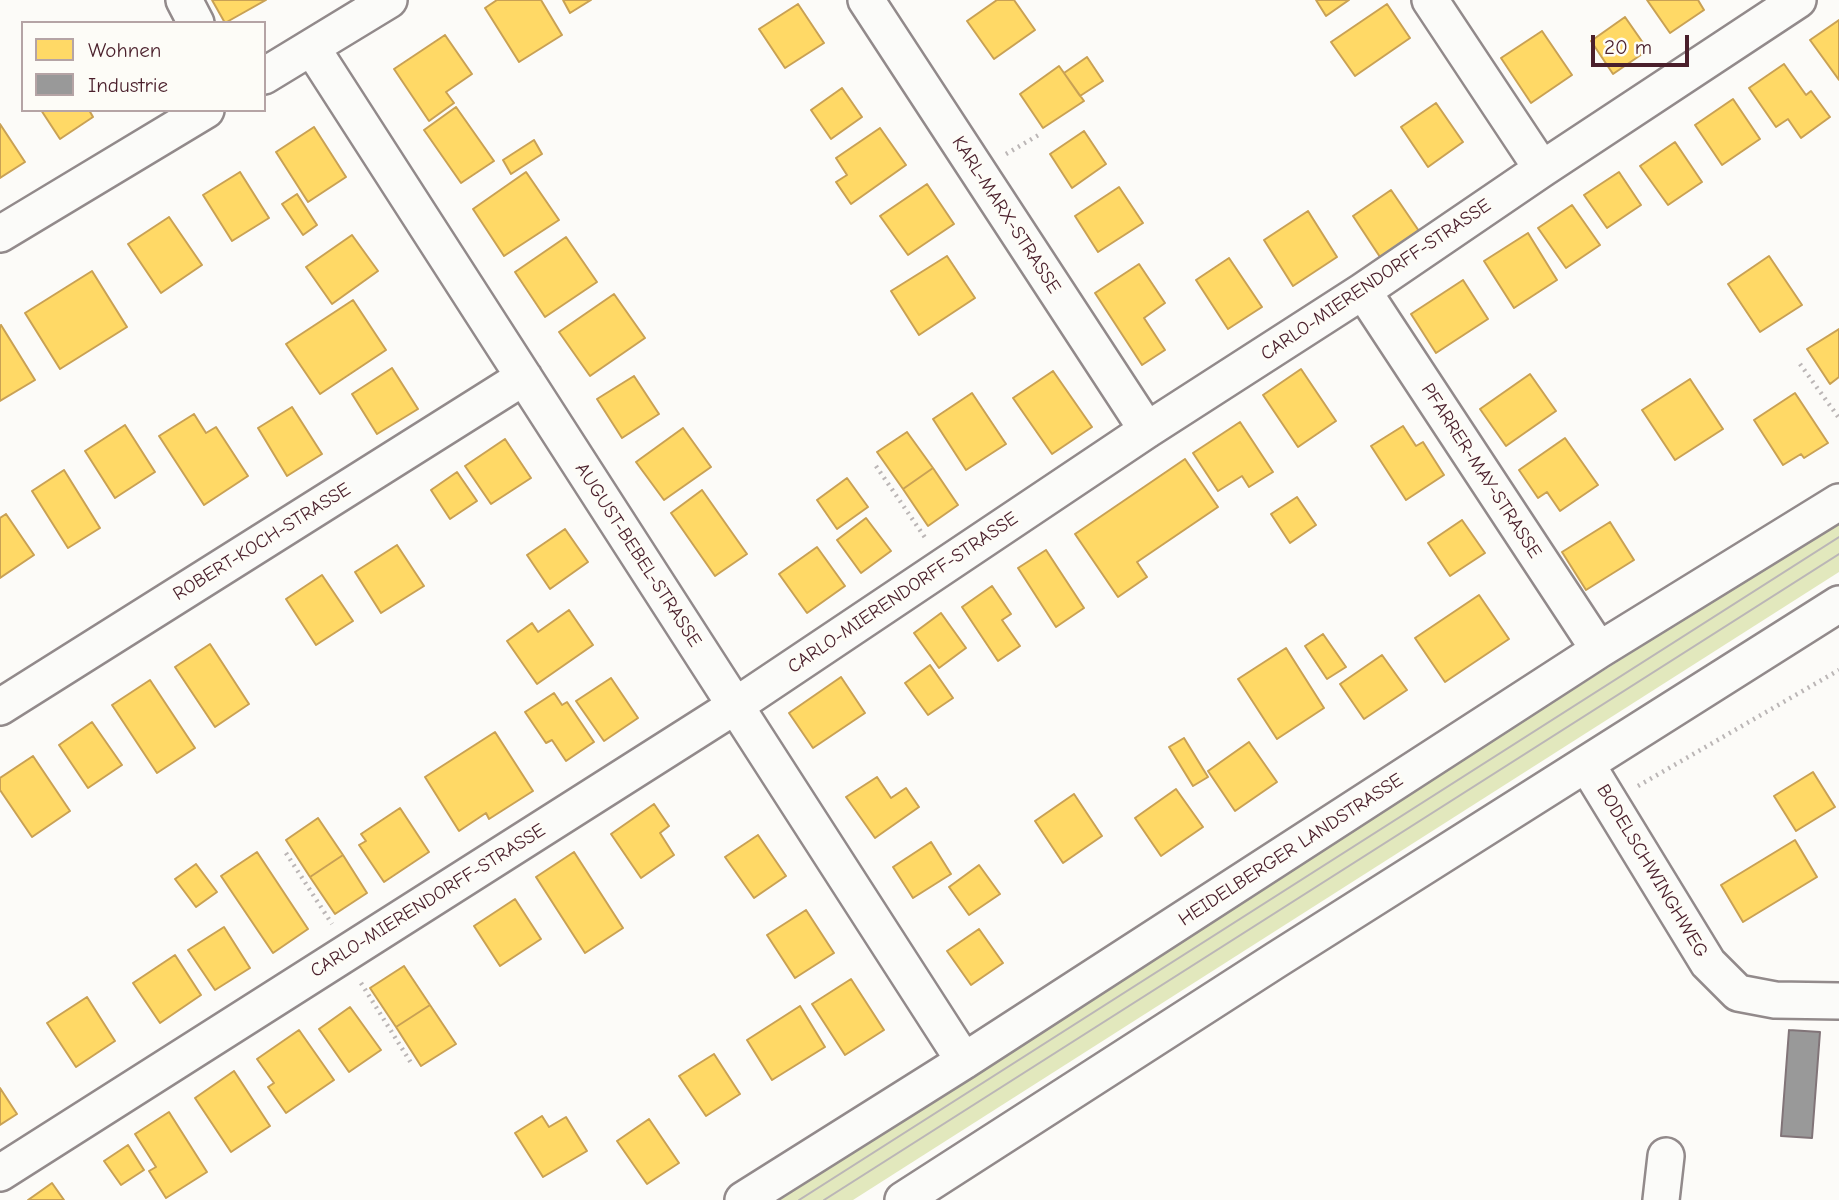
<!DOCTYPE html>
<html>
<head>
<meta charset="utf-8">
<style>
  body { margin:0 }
  #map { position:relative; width:1839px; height:1200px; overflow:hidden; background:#fcfbf8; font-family:"Comic Neue",sans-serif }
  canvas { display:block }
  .legend { position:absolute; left:21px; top:21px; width:245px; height:91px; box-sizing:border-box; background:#fdfcf7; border:2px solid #b5a4a5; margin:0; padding:9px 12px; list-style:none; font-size:21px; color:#4a1f2b }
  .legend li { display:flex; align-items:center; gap:14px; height:35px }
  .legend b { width:35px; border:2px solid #b5a4a5 }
  .scale { position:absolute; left:1591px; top:35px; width:98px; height:32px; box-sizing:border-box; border:4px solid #4a1f2b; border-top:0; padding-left:9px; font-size:21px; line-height:24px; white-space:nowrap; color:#4a1f2b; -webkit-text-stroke:5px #fdfcf7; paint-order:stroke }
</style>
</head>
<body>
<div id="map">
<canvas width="1839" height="1200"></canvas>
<ul class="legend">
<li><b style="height:19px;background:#ffd966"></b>Wohnen</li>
<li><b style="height:19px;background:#999"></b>Industrie</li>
</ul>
<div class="scale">20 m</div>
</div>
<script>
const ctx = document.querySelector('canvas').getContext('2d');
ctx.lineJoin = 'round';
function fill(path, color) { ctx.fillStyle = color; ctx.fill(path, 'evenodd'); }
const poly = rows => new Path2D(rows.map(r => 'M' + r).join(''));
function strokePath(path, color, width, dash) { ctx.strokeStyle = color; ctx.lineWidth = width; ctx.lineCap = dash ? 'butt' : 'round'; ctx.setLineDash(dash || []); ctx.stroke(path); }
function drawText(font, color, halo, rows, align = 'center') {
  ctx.font = font + ' "Comic Neue",sans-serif'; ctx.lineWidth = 7; ctx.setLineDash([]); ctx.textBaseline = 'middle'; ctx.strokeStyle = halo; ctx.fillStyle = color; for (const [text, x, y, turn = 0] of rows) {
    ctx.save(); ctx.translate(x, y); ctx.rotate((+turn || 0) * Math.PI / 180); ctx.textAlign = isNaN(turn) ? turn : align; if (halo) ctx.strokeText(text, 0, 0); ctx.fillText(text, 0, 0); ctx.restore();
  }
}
fill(poly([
  [1839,521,1839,572,853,1200,771,1200]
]), '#e2e8bd');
const homes = poly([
  [212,0,266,0,225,23,212,0],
  [497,0,541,0,562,35,519,62,485,8,497,0],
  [563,0,591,0,570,13,563,0],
  [997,0,1014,0,1035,30,994,59,967,21,997,0],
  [1316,0,1349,0,1326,16,1316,0],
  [1647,0,1698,0,1704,10,1670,33,1647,0],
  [798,4,824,43,785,68,759,29,798,4],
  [1387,4,1410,38,1355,76,1331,42,1387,4],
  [1625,17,1648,50,1613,74,1591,41,1625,17],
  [1839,20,1839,80,1810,40,1839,20],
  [1542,31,1572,75,1531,103,1501,58,1542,31],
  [445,35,472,74,446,92,454,103,429,121,394,69,445,35],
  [1087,57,1103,81,1080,96,1064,73,1087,57],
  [1784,64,1806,95,1811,91,1830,117,1801,138,1788,119,1776,127,1749,88,1784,64],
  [1059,66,1084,101,1043,128,1020,94,1059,66],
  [842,88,862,117,831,139,811,110,842,88],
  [1733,99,1760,139,1722,165,1695,125,1733,99],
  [1436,103,1463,142,1428,167,1401,127,1436,103],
  [456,107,494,161,461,183,424,130,456,107],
  [41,110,89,110,93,117,60,139,41,110],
  [0,124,25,162,0,178,0,124],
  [314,127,346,177,308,202,276,152,314,127],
  [880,128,906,165,851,204,836,182,847,175,836,158,880,128],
  [1084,131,1106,164,1072,188,1050,154,1084,131],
  [534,140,542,154,511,174,503,160,534,140],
  [1675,142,1702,182,1668,205,1640,166,1675,142],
  [240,172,269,218,232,241,203,195,240,172],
  [526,172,559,220,504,256,473,209,526,172],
  [1619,172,1641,205,1607,228,1584,195,1619,172],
  [927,184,954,224,908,255,880,216,927,184],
  [1119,187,1143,223,1098,252,1075,216,1119,187],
  [1391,190,1421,234,1382,260,1353,216,1391,190],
  [297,194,317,225,303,235,282,204,297,194],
  [1572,205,1600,245,1566,268,1538,228,1572,205],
  [1308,211,1337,257,1293,286,1264,240,1308,211],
  [169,217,202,265,161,293,128,244,169,217],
  [1528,233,1557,280,1514,308,1484,261,1528,233],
  [352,235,378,271,332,304,306,267,352,235],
  [566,237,597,282,545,317,515,272,566,237],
  [947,256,975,298,919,335,891,291,947,256],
  [1769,256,1802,305,1760,332,1728,284,1769,256],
  [1229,258,1262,307,1228,329,1196,280,1229,258],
  [1139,264,1165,303,1144,318,1165,350,1142,365,1095,293,1139,264],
  [92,271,127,327,60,369,25,313,92,271],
  [1463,280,1488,319,1436,353,1411,314,1463,280],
  [614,294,645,338,590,376,559,332,614,294],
  [353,300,386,350,320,394,286,344,353,300],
  [1,325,35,380,0,401,0,326,1,325],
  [1839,329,1839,377,1830,384,1807,349,1839,329],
  [392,368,418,409,377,434,352,394,392,368],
  [1301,369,1336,421,1298,447,1263,395,1301,369],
  [1053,371,1092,427,1052,454,1013,398,1053,371],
  [1530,374,1556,411,1506,446,1480,409,1530,374],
  [634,376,659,414,622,438,597,399,634,376],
  [1690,379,1723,429,1675,460,1642,410,1690,379],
  [972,393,1006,444,966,470,933,419,972,393],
  [1795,393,1828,443,1804,458,1801,454,1783,465,1754,420,1795,393],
  [292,407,322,454,287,476,258,428,292,407],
  [194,414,206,433,216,427,248,476,204,505,159,436,194,414],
  [1240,422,1273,472,1249,487,1242,476,1218,491,1193,453,1240,422],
  [125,425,155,472,115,498,85,451,125,425],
  [1403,426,1416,446,1423,442,1444,475,1406,500,1371,446,1403,426],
  [683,428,711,467,664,500,636,462,683,428],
  [907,432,933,468,903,489,877,452,907,432],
  [1565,438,1598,485,1560,511,1547,492,1538,498,1519,470,1565,438],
  [505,439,531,478,491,504,465,466,505,439],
  [1185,459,1218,507,1137,562,1147,577,1118,597,1075,534,1185,459],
  [933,468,958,505,928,526,903,489,933,468],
  [64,470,100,528,68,548,32,491,64,470],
  [457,472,477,501,450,519,431,490,457,472],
  [847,478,868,507,837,529,817,500,847,478],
  [702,490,747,554,715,576,671,513,702,490],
  [1297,497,1316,525,1290,543,1271,514,1297,497],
  [6,514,34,555,0,578,0,518,6,514],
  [866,518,891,551,861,573,837,540,866,518],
  [1462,520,1485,553,1450,576,1428,543,1462,520],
  [1610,522,1634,560,1586,590,1562,552,1610,522],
  [565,529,588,562,550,589,527,555,565,529],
  [397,545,424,586,381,613,355,572,397,545],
  [817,547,845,586,807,613,779,574,817,547],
  [1046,550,1084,608,1056,627,1018,568,1046,550],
  [322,575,353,621,316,645,286,599,322,575],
  [992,586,1011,614,1002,620,1020,646,998,661,962,607,992,586],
  [1479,595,1509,639,1445,682,1415,638,1479,595],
  [569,610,593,645,537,684,507,641,532,623,538,632,569,610],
  [941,613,966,648,939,668,914,633,941,613],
  [1323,634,1346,667,1327,679,1305,646,1323,634],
  [210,644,249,704,215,727,175,667,210,644],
  [1286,648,1324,708,1277,739,1238,679,1286,648],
  [1382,655,1407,690,1364,719,1340,684,1382,655],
  [930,665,953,698,928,715,905,683,930,665],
  [841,677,865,713,813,748,789,713,841,677],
  [611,678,638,718,604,741,576,701,611,678],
  [150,680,195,748,157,773,112,705,150,680],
  [554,693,562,705,567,702,594,742,566,761,552,740,546,743,525,712,554,693],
  [92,722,122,765,88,788,59,745,92,722],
  [495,732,533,791,489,819,486,813,459,831,425,777,495,732],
  [1184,738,1208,777,1193,786,1169,747,1184,738],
  [1249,742,1277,782,1235,811,1208,771,1249,742],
  [33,756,70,811,32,837,0,790,0,778,33,756],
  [1813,772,1835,807,1796,831,1774,796,1813,772],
  [877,777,891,798,906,788,919,807,875,838,846,797,877,777],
  [1176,789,1203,827,1161,856,1135,818,1176,789],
  [1074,794,1102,836,1063,863,1035,821,1074,794],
  [654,804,669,826,660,833,674,855,641,878,611,834,654,804],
  [400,808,429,852,384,882,359,845,366,841,361,834,400,808],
  [318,818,343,855,310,877,286,840,318,818],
  [758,835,786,876,754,898,725,857,758,835],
  [1795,840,1817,877,1743,922,1721,885,1795,840],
  [931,842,951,874,913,898,893,867,931,842],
  [257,852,308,929,273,953,221,876,257,852],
  [574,852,623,928,585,953,536,877,574,852],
  [343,855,367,893,335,914,310,877,343,855],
  [196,864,217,892,196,907,175,879,196,864],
  [979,865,1000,894,969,915,949,887,979,865],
  [515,899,541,939,500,966,474,926,515,899],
  [806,910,834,953,795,978,767,935,806,910],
  [224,927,250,968,215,990,188,950,224,927],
  [979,929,1003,963,971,985,947,951,979,929],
  [175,955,201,995,160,1023,133,983,175,955],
  [404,966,430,1005,396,1027,370,988,404,966],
  [851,979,884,1030,845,1055,812,1004,851,979],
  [87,997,115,1041,76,1067,47,1023,87,997],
  [430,1005,456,1044,421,1066,396,1027,430,1005],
  [800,1006,825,1047,772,1080,747,1040,800,1006],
  [350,1007,381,1050,349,1072,319,1029,350,1007],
  [299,1030,334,1080,286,1113,268,1087,274,1083,257,1059,299,1030],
  [714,1054,740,1094,706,1116,679,1076,714,1054],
  [234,1071,270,1126,231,1152,195,1098,234,1071],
  [0,1088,17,1114,0,1125,0,1088],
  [169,1112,207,1172,166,1198,149,1171,156,1167,135,1134,169,1112],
  [542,1116,549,1127,566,1117,587,1151,543,1177,515,1133,542,1116],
  [649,1119,679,1163,647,1184,617,1141,649,1119],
  [128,1145,144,1170,121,1185,104,1161,128,1145],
  [52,1183,64,1200,28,1200,52,1183]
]);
fill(homes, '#ffd966');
strokePath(homes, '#c9a154', 2);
const industry = poly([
  [1789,1030,1820,1032,1812,1138,1781,1136,1789,1030]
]);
fill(industry, '#999');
strokePath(industry, '#817478', 2);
const minor = poly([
  [184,0,196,23],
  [866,0,1147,430],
  [1430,0,1542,169],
  [312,48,964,1061],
  [264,76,389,0],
  [0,234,206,110],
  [1363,291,1599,650],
  [0,707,524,377],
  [1587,765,1708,963,1738,993,1775,1000,1839,1001],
  [0,1173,735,706,1147,430,1363,291,1542,169,1798,0],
  [743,1200,964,1061,1599,650,1839,502],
  [903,1200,1276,960,1839,604],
  [1661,1200,1666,1156]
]);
strokePath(minor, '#928a8b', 40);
strokePath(poly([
  [1006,154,1042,133],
  [1800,364,1839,418],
  [876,466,926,539],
  [1638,786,1839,670],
  [286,853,332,924],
  [361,983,413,1066]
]), '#bbb6b6', 4.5, [2, 5]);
strokePath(minor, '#fbfbf9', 35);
strokePath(poly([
  [799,1200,1839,537],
  [824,1200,1839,554]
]), '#bbb6b6', 2);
drawText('19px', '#4a1f2b', '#fdfcf7', [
  ["KARL-MARX-STRASSE",1006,215,57],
  ["CARLO-MIERENDORFF-STRASSE",1376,280,-34],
  ["PFARRER-MAY-STRASSE",1481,471,57],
  ["ROBERT-KOCH-STRASSE",262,542,-32],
  ["AUGUST-BEBEL-STRASSE",638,555,57],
  ["CARLO-MIERENDORFF-STRASSE",903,593,-34],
  ["HEIDELBERGER LANDSTRASSE",1291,850,-33],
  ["BODELSCHWINGHWEG",1652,871,59],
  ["CARLO-MIERENDORFF-STRASSE",428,901,-32]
]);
</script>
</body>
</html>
